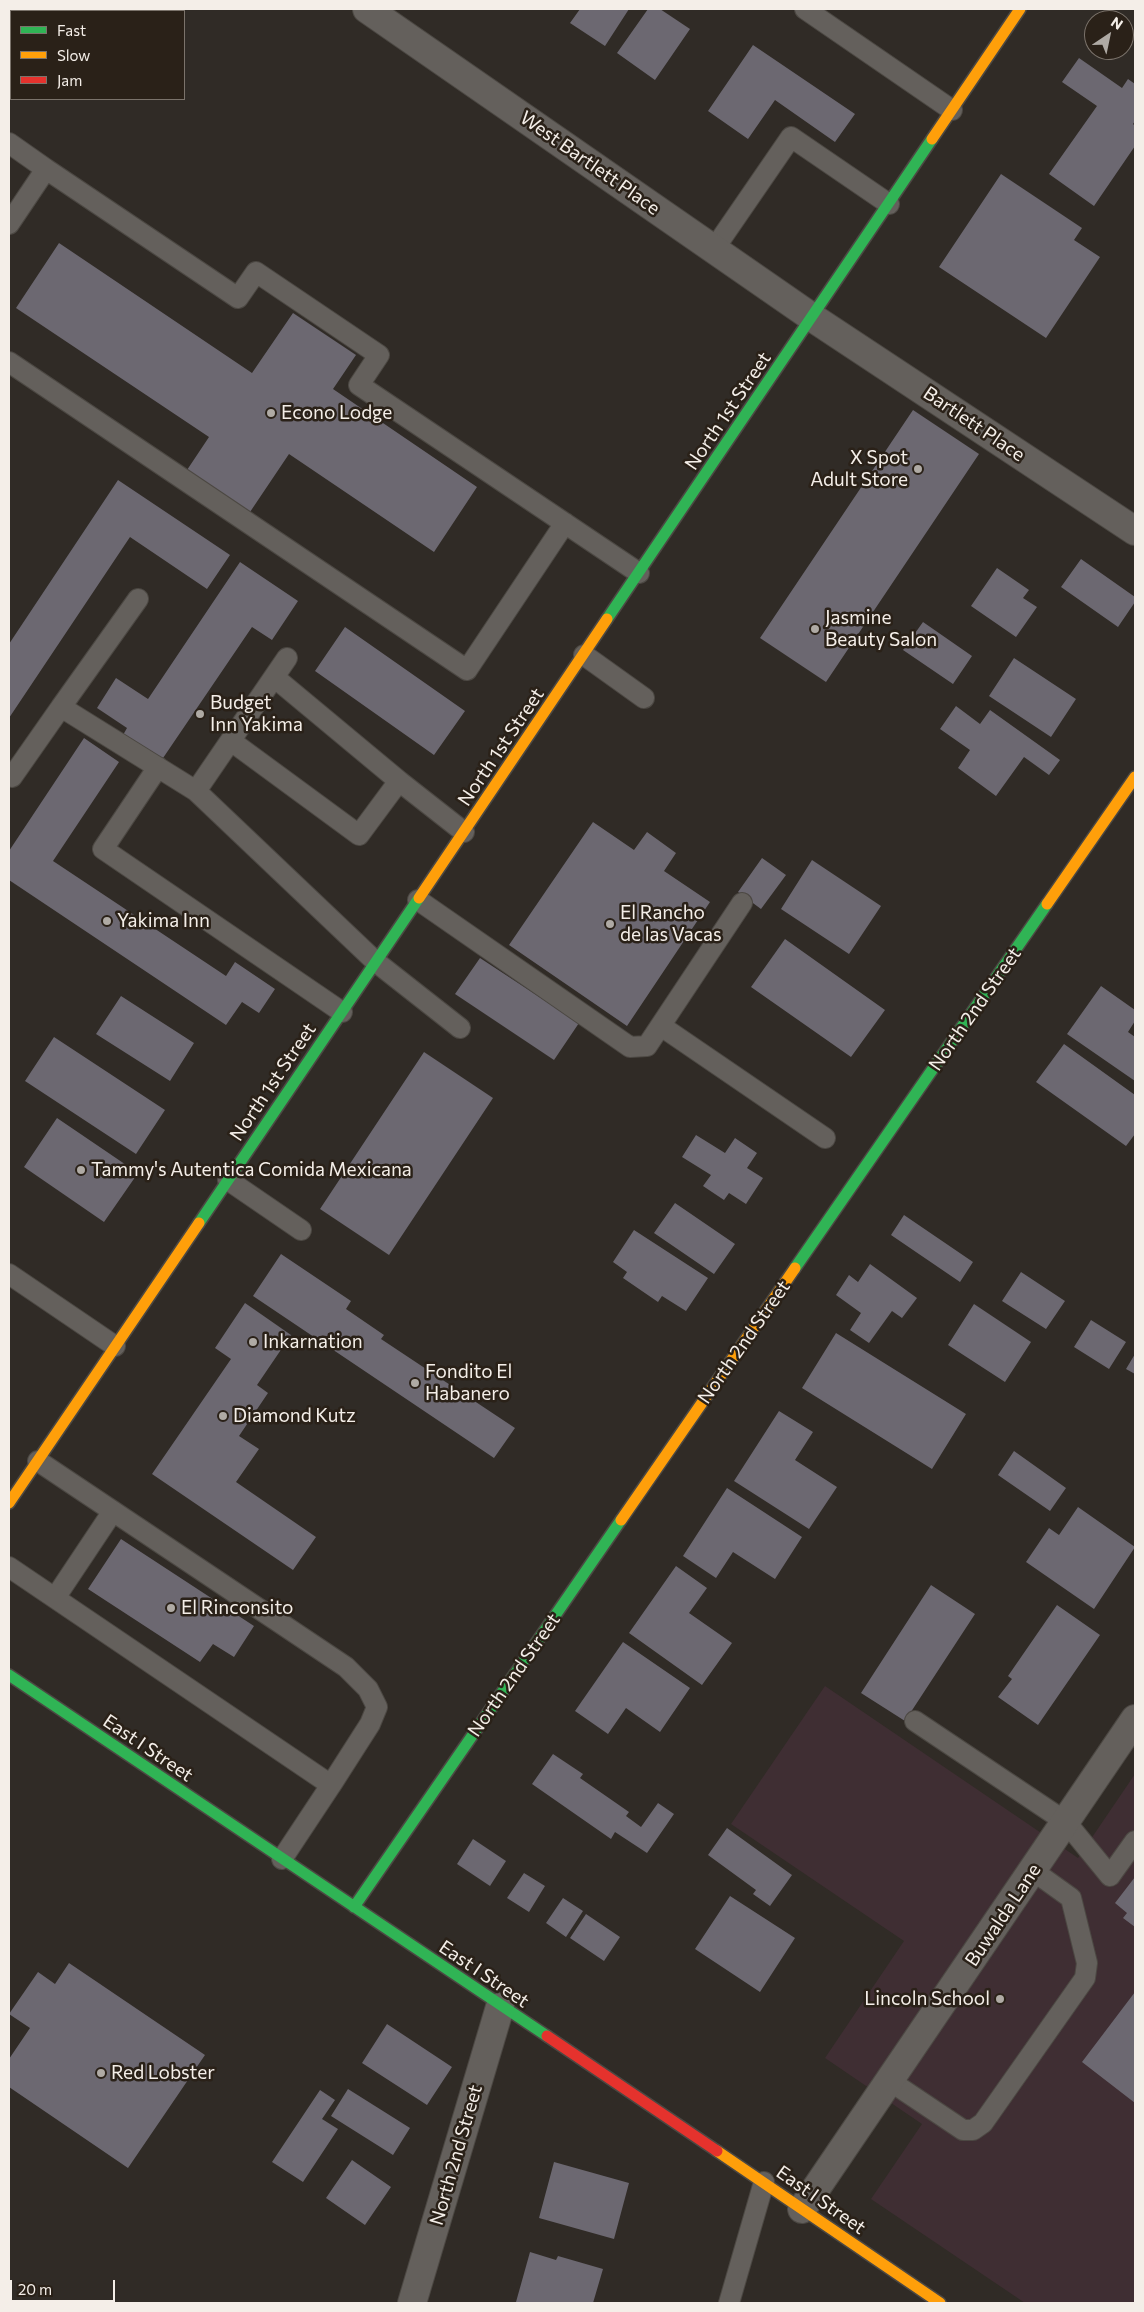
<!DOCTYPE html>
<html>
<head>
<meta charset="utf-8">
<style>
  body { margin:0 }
  #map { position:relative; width:1144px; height:2312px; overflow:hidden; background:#302b26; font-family:Commissioner,sans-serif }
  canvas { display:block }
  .frame { position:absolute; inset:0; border:10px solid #f4eee8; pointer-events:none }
  .legend { position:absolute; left:10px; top:10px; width:175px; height:90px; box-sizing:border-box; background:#2a2118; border:1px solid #7b736b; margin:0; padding:6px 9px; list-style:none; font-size:15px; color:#f4eee8 }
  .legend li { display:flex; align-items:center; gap:10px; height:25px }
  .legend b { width:25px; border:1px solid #7b736b }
  .north { position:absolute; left:1084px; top:10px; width:50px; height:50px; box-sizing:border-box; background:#2a2118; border:1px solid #7b736b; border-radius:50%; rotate:34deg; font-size:14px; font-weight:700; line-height:20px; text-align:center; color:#f4eee8 }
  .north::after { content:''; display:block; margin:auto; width:18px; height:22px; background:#afaaa4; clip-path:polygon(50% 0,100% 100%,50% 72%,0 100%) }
  .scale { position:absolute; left:10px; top:2280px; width:105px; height:22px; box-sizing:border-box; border:2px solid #f4eee8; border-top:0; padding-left:6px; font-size:15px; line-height:18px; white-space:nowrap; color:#f4eee8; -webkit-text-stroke:4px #2a2118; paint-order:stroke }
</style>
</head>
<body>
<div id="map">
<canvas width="1144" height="2312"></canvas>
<div class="frame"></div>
<ul class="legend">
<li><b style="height:6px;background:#30b455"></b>Fast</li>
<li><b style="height:6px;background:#ff9f0a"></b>Slow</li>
<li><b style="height:6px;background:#e5322d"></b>Jam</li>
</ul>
<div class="north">N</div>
<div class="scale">20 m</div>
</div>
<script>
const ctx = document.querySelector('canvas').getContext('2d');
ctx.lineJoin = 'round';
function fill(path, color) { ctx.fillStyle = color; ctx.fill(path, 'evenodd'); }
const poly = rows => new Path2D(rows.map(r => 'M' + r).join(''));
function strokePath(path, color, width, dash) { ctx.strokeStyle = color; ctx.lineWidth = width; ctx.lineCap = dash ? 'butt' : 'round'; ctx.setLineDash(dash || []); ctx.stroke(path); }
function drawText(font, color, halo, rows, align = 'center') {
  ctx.font = font + ' Commissioner,sans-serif'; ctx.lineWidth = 5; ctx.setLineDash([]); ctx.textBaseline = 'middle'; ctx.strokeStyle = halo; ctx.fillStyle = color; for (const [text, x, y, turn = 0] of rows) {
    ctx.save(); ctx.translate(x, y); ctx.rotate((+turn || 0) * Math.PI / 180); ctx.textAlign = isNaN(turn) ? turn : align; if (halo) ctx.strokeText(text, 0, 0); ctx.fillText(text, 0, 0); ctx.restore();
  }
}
fill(poly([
  [825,1686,1078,1858,1135,1774,1135,2303,1025,2303,871,2199,922,2124,825,2058,904,1941,731,1824]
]), '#3f2e33');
fill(poly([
  [580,9,629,9,605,46,570,23],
  [648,9,660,9,690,29,655,80,617,53],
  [753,45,855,114,835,142,775,100,748,139,708,111],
  [1079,58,1122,88,1128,79,1135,84,1135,121,1133,124,1135,126,1135,146,1094,206,1049,174,1097,106,1062,82],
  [1001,174,1082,228,1074,240,1100,257,1046,338,939,267],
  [59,243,252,373,293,313,356,355,333,389,477,487,434,552,289,454,250,512,187,470,209,437,16,308],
  [913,410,979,454,826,682,760,638],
  [118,480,230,555,207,589,130,537,9,718,9,644],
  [1081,559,1135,597,1135,602,1118,627,1061,587],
  [240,562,298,601,272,640,252,627,161,761,123,735,127,728,97,708,116,678,148,699],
  [997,568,1029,590,1023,598,1037,607,1016,637,971,606],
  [923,622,972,656,953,684,903,650],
  [345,627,465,711,434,755,315,671],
  [1014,658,1076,699,1051,737,989,696],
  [956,706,980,724,990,710,1060,760,1049,775,1024,757,996,796,958,768,970,750,940,729],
  [84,738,119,762,53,861,226,976,235,962,275,989,259,1013,242,1002,226,1025,9,880,9,851],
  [593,822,634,850,647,832,676,853,664,871,710,902,627,1026,509,945],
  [762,858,786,875,761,909,738,892],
  [812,860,881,906,849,954,781,909],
  [785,939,885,1010,851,1057,751,987],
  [480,958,579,1023,554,1060,455,994],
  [1101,986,1135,1010,1135,1021,1128,1032,1135,1037,1135,1081,1067,1034],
  [121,996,194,1043,170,1081,96,1034],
  [54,1037,165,1110,136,1154,25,1081],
  [1064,1044,1135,1095,1135,1134,1126,1146,1036,1082],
  [424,1052,493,1098,389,1255,320,1209],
  [57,1118,138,1173,104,1222,24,1167],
  [696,1135,725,1153,735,1138,757,1153,747,1168,763,1178,746,1204,729,1193,724,1200,703,1186,711,1175,682,1157],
  [675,1203,735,1244,714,1274,654,1233],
  [904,1215,973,1262,960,1282,891,1235],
  [634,1230,708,1278,686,1311,662,1296,658,1302,623,1278,627,1272,613,1262],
  [281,1254,351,1301,346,1309,384,1335,381,1339,515,1428,494,1458,253,1296],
  [870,1264,917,1298,902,1318,892,1311,869,1343,850,1330,861,1313,836,1295,849,1275,858,1282],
  [1021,1272,1065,1301,1046,1329,1002,1301],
  [245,1303,291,1335,257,1385,268,1393,239,1436,259,1449,236,1482,316,1537,293,1570,152,1474,231,1359,215,1348],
  [974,1304,1031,1342,1005,1382,948,1345],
  [1091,1320,1126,1342,1109,1369,1074,1347],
  [836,1333,966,1414,932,1469,802,1388],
  [1135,1354,1135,1374,1126,1369],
  [779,1411,813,1432,795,1460,837,1487,809,1529,734,1481],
  [1014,1451,1066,1488,1050,1511,998,1475],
  [727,1488,802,1537,775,1579,733,1552,716,1578,683,1556],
  [1078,1507,1135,1547,1094,1609,1026,1562,1049,1528,1059,1535],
  [121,1539,254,1626,234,1657,213,1644,200,1662,88,1589],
  [676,1566,707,1588,689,1613,732,1643,702,1685,629,1633],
  [931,1585,975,1614,905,1721,861,1693],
  [1057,1605,1100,1635,1038,1725,998,1697,1012,1679,1008,1676],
  [623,1642,690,1688,660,1732,626,1708,608,1734,575,1711],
  [553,1754,583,1774,580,1778,629,1812,626,1816,641,1827,658,1803,674,1814,647,1853,615,1832,611,1839,532,1784],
  [727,1828,792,1875,770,1906,753,1894,756,1890,708,1855],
  [473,1839,506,1861,490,1886,457,1864],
  [524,1873,545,1886,529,1912,507,1898],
  [1135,1877,1135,1927,1123,1918,1127,1913,1115,1903],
  [730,1896,795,1938,760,1992,695,1949],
  [563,1898,583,1911,566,1937,546,1923],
  [586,1914,620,1937,604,1961,570,1938],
  [69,1963,205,2055,128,2168,9,2087,9,2059,30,2028,9,2014,38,1972,55,1984],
  [1135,1992,1135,2103,1082,2062],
  [387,2024,452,2067,427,2105,362,2063],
  [348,2089,410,2128,393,2155,331,2116],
  [320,2090,335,2100,322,2119,338,2129,303,2182,272,2162],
  [352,2160,391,2187,365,2225,326,2198],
  [554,2162,629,2183,614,2239,539,2218],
  [530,2252,556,2260,558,2256,603,2269,593,2303,516,2302]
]), '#6c6871');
const lane = poly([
  [805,9,952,110],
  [9,143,46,169],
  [9,224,46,169,238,298,256,272,379,355,359,385,639,573],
  [714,249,791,137,889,204],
  [9,362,467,670,565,523],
  [138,599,61,707,196,791],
  [584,655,644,698],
  [287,658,196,791,376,962,460,1028],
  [274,677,399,781],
  [231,741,359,835,399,781,464,832],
  [158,767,103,849,342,1012],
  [12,777,61,707],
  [418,900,630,1047,647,1046,742,903],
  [661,1026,825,1138],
  [228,1180,301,1230],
  [9,1274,115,1346],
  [38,1461,346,1667,368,1689,377,1707,370,1724,331,1785],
  [9,1567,331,1785,282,1859],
  [55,1598,113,1511],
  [915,1721,1066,1822,1110,1876,1135,1841],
  [890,2081,963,2130,973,2130,983,2123,1085,1978,1087,1963,1071,1898,1032,1870],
  [729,2303,764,2182]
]);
const street = poly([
  [367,9,813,318,1135,531],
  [802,2209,1135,1719],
  [412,2303,500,2007]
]);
const fast = poly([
  [607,619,932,139],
  [199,1223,419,898],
  [795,1268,1047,904],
  [9,1675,547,2036],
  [354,1907,621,1520]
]);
const slow = poly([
  [932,139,1020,9],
  [419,898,607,619],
  [1047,904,1135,777],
  [9,1503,199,1223],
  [621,1520,795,1268],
  [717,2151,940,2303]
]);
const jam = poly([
  [547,2036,717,2151]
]);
strokePath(lane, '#4c4843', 22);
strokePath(street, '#4c4843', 30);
strokePath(fast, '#4c4843', 14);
strokePath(slow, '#4c4843', 14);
strokePath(jam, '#4c4843', 14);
strokePath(lane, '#64605c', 20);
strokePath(street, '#64605c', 28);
strokePath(fast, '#30b455', 11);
strokePath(slow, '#ff9f0a', 11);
strokePath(jam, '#e5322d', 11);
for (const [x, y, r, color] of [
  [271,413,5,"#afaaa4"],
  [918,469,5,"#afaaa4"],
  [815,629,5,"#afaaa4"],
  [200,714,5,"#afaaa4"],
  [107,921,5,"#afaaa4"],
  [610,924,5,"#afaaa4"],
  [81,1170,5,"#afaaa4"],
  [253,1342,5,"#afaaa4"],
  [415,1383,5,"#afaaa4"],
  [223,1416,5,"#afaaa4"],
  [171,1608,5,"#afaaa4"],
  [1000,1999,5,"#afaaa4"],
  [101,2073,5,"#afaaa4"]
]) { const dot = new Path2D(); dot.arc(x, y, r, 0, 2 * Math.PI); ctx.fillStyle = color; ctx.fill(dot); strokePath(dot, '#2a2118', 2); }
drawText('19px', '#f4eee8', '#2a2118', [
  ["West Bartlett Place",590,163,35],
  ["North 1st Street",728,411,-56],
  ["Bartlett Place",974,424,34],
  ["North 1st Street",501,747,-56],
  ["North 2nd Street",975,1009,-55],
  ["North 1st Street",273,1082,-56],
  ["North 2nd Street",744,1342,-55],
  ["North 2nd Street",514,1675,-55],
  ["East I Street",148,1748,34],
  ["Buwalda Lane",1003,1915,-56],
  ["East I Street",484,1974,34],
  ["North 2nd Street",456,2155,-74],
  ["East I Street",821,2200,35]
]);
drawText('19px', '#f4eee8', '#2a2118', [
  ["Econo Lodge",281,413],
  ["X Spot",908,458,"right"],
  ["Adult Store",908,480,"right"],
  ["Jasmine",825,618],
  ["Beauty Salon",825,640],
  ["Budget",210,703],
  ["Inn Yakima",210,725],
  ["El Rancho",620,913],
  ["de las Vacas",620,935],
  ["Yakima Inn",117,921],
  ["Tammy's Autentica Comida Mexicana",91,1170],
  ["Inkarnation",263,1342],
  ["Fondito El",425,1372],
  ["Habanero",425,1394],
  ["Diamond Kutz",233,1416],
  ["El Rinconsito",181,1608],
  ["Lincoln School",990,1999,"right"],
  ["Red Lobster",111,2073]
], 'left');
</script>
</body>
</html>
